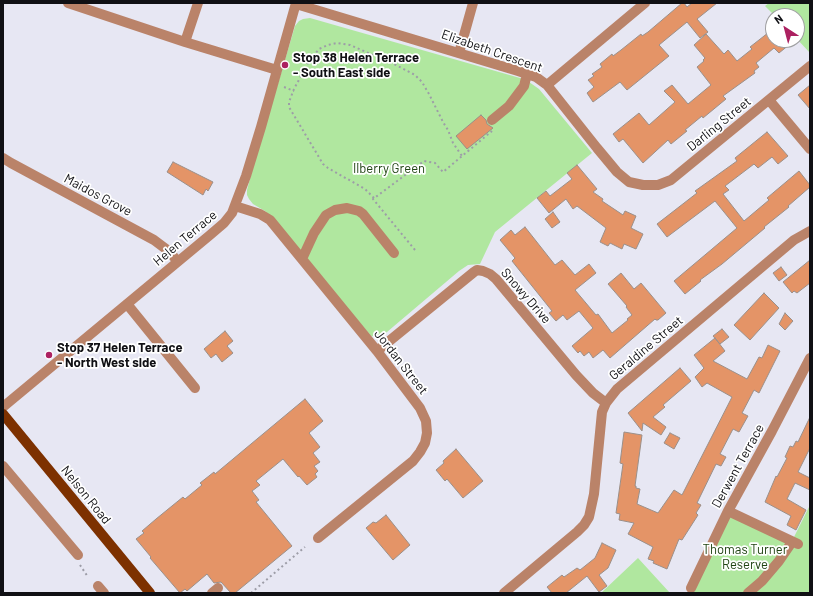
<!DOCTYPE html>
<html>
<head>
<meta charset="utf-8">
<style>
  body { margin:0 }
  #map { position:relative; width:813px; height:596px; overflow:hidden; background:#e7e7f3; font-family:Barlow,sans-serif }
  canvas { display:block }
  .frame { position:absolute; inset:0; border:4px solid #101014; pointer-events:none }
  .north { position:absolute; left:765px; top:8px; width:40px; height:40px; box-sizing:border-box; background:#fff; border:1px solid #9f9fa1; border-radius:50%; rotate:324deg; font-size:11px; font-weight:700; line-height:16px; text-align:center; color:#101014 }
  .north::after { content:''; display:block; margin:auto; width:14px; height:18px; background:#ac2161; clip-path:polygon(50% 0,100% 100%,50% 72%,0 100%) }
</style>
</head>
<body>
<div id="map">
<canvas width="813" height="596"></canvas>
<div class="frame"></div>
<div class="north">N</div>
</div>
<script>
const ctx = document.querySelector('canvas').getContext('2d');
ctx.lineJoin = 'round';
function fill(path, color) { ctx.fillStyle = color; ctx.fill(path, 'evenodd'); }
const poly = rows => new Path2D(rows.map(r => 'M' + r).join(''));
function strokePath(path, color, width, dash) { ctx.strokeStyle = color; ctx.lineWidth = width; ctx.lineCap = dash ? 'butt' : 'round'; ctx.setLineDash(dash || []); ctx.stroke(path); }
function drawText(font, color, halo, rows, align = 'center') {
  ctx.font = font + ' Barlow,sans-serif'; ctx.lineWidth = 3.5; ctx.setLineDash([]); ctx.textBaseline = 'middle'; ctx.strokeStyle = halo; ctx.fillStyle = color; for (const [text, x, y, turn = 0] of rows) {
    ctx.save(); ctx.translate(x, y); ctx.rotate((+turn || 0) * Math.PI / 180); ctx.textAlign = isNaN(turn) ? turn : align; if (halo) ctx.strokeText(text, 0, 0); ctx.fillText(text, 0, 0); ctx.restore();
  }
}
fill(poly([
  [769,3,810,3,810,53,797,39,797,16,775,16,765,6],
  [310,18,520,78,529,82,539,89,592,153,495,232,480,264,468,265,459,271,387,332,378,337,371,336,265,211,253,204,249,199,247,195,247,190,252,171,295,26,299,21,303,19],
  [810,505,810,593,689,593,728,511,792,541],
  [638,558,670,593,601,593]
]), '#b0e79f');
const building = poly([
  [682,3,684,3,687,7,692,3,717,3,697,19,708,32,700,38,687,22,659,45,669,56,627,90,620,82,593,102,587,93,594,87,588,80,594,76,592,74,602,67,600,64,612,54,613,56,621,50,641,34,642,36,648,32,682,3],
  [773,29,773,40,795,40,779,53,774,48,756,63,759,67,754,71,755,73,723,96,726,99,703,118,702,116,685,130,687,131,671,144,668,140,643,163,623,139,619,142,613,134,639,113,649,125,675,102,664,91,672,85,688,104,711,85,697,67,704,61,703,60,705,58,694,45,706,34,724,54,728,50,737,61,752,49,750,47,773,29],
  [810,85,810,109,798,95,810,85],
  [481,115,486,120,487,124,493,128,467,149,456,136,481,115],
  [767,132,788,156,778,164,772,157,758,168,754,164,725,186,729,190,723,194,744,221,769,200,767,198,799,171,810,185,810,187,788,206,789,207,764,227,765,228,722,264,700,280,701,281,685,294,674,281,737,228,715,201,667,237,657,224,697,193,695,191,737,161,735,158,767,132],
  [173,162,213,182,208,191,206,189,203,195,167,172,173,162],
  [577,165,597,189,593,192,603,199,602,201,623,215,625,211,636,216,631,228,643,234,636,249,624,244,622,249,610,243,608,246,600,242,606,228,577,206,573,209,566,199,549,213,537,198,546,191,550,196,572,179,567,173,577,165],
  [553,212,560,222,552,228,545,219,553,212],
  [525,227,555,265,562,260,575,275,589,264,596,273,575,290,596,315,598,314,612,333,628,320,627,319,632,315,626,307,627,306,608,284,621,273,634,289,641,283,666,313,658,320,656,320,655,319,610,358,603,350,593,358,589,352,584,356,580,351,578,353,572,346,593,328,579,311,567,320,563,315,556,321,549,313,552,311,512,261,515,258,500,240,511,230,515,235,525,227],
  [810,260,810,283,797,293,794,291,792,293,783,282,810,260],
  [781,267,787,275,779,281,773,273,781,267],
  [764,293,779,308,750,340,734,325,764,293],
  [785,313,793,321,785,330,779,324,785,313],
  [722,329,729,337,720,344,713,336,722,329],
  [225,331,233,341,227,346,233,353,222,362,216,354,211,358,204,349,225,331],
  [715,338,725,351,713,361,747,379,759,357,762,358,768,345,780,351,759,393,754,390,742,413,748,416,739,432,733,429,720,454,726,457,721,466,716,464,697,503,701,505,696,513,698,515,682,540,679,539,667,569,653,563,654,561,648,559,653,547,628,534,634,523,619,520,620,514,616,513,623,464,620,463,624,432,642,435,635,486,636,486,636,488,640,489,637,504,658,513,674,490,682,495,732,397,707,383,702,387,695,377,704,368,694,355,715,338],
  [680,368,691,381,663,405,665,407,653,417,666,427,661,435,643,423,642,431,628,413,680,368],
  [305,399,323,421,309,433,320,447,313,453,320,462,314,466,318,471,315,474,317,477,307,485,299,476,298,477,283,459,256,481,260,485,252,491,259,500,256,502,292,546,235,593,231,593,221,582,214,583,207,574,187,591,185,589,180,593,150,558,151,557,136,539,144,533,142,531,156,519,183,497,185,499,202,485,200,483,214,472,215,474,305,399],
  [810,417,810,448,798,472,810,478,810,490,795,483,787,499,806,510,796,530,787,525,791,516,765,502,776,476,777,477,787,458,785,457,790,446,793,447,796,441,798,442,810,417],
  [670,433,680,438,674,449,664,443,670,433],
  [456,449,483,481,463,498,447,479,445,481,436,470,444,463,443,461,456,449],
  [386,515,410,545,393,560,366,528,373,522,376,523,386,515],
  [602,543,616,550,608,568,599,575,607,586,599,592,587,576,566,593,552,593,547,587,562,575,564,577,577,568,580,570,595,558,602,543]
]);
fill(building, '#e49467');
strokePath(building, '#9a8f89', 1);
strokePath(poly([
  [284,87,294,91],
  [374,198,365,189,328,168,323,164,289,107,289,102,294,89,309,61,319,49,328,45,337,43,350,45,396,65,415,75,422,82,429,94,443,122,448,130,453,143,462,156],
  [415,250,373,199,424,161,435,163,443,172,492,131],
  [80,565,88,577],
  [251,593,305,547]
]), '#9d9da7', 2, [2, 3]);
strokePath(poly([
  [68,3,185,42,277,70],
  [296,4,518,71,536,77,547,85,597,148,617,172,629,182,643,185,658,185,671,180,810,66],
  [185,42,198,3],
  [459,53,473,3],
  [547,85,645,3],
  [769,100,810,149],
  [492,120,509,106,524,86,527,74],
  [3,158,11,163,154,240,170,252,177,261],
  [235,206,260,214,270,220,377,351,420,408,426,421,427,433,425,443,420,452,413,461,318,538],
  [302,259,314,233,326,215,335,210,347,208,359,211,363,214,394,253],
  [127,304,195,388],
  [377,351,474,272,477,270,483,271,490,274,496,279,576,375,593,393,606,403],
  [3,407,210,235,224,223,232,213,246,176,261,127,296,3],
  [3,466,78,555],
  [728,511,798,544],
  [98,586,104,593],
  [691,588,728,511,772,431,810,358],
  [212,593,218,588],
  [504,593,577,532,584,525,589,517,594,494,602,412,606,403,617,389,794,240,810,231],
  [748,593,762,581,779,561,792,542]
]), '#ba8369', 10);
strokePath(poly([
  [3,414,150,593]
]), '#7d3100', 10);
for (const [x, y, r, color] of [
  [285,65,4,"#ac2161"],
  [49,355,4,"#ac2161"]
]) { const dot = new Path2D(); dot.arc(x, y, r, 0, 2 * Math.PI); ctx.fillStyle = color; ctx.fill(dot); strokePath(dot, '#fff', 1.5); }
drawText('13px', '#101014', '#fff', [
  ["Elizabeth Crescent",492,51,19],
  ["Darling Street",719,124,-39],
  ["Maidos Grove",98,195,28],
  ["Helen Terrace",185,238,-40],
  ["Snowy Drive",526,296,49],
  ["Geraldine Street",646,348,-40],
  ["Jordan Street",401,362,52],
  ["Derwent Terrace",738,466,-61],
  ["Nelson Road",86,495,51]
]);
drawText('bold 13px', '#101014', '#fff', [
  ["Stop 38 Helen Terrace",293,58],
  ["- South East side",293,73],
  ["Stop 37 Helen Terrace",57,348],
  ["- North West side",57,363]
], 'left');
drawText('13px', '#204413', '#fff', [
  ["Ilberry Green",389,169],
  ["Thomas Turner",745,550],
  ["Reserve",745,565]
]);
</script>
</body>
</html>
